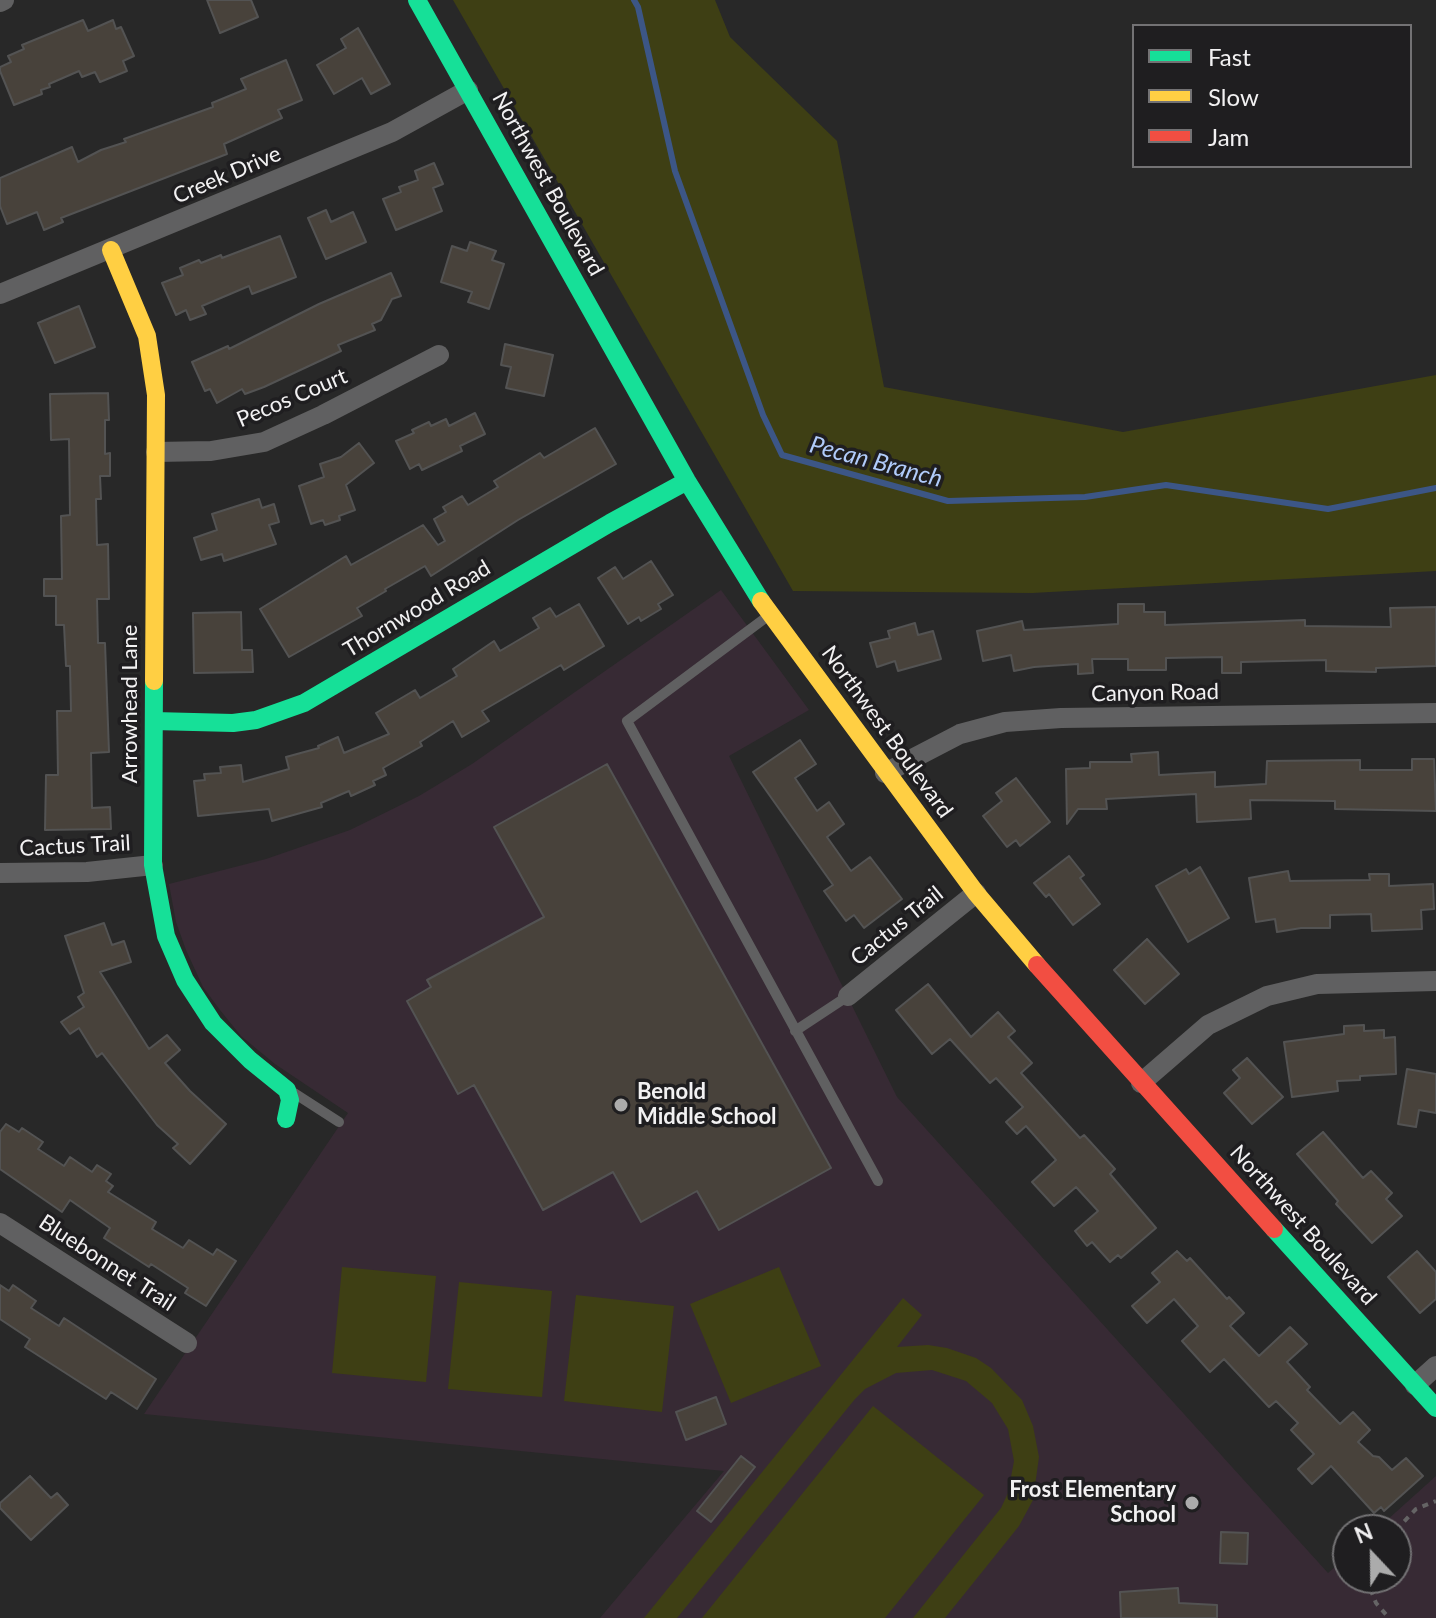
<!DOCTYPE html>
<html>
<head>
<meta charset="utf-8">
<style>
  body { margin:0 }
  #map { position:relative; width:1436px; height:1618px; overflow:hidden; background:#282828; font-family:Lato,sans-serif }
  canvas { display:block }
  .legend { position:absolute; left:1132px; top:24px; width:280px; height:144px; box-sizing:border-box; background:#1f1e20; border:2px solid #737274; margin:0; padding:10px 14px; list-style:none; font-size:24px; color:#f2f1f2 }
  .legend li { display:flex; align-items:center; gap:16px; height:40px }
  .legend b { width:40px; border:2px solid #737274 }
  .north { position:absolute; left:1332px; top:1514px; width:80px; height:80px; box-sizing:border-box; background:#1f1e20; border:2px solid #737274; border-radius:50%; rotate:338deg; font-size:22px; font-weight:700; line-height:32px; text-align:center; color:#f2f1f2 }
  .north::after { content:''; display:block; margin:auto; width:28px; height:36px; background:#ababab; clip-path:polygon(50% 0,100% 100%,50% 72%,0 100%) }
</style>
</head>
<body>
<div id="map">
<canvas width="1436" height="1618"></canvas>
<ul class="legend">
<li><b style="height:10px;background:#16e098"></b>Fast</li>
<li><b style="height:10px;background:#ffcf43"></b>Slow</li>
<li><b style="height:10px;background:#f24e42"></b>Jam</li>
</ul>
<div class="north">N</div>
</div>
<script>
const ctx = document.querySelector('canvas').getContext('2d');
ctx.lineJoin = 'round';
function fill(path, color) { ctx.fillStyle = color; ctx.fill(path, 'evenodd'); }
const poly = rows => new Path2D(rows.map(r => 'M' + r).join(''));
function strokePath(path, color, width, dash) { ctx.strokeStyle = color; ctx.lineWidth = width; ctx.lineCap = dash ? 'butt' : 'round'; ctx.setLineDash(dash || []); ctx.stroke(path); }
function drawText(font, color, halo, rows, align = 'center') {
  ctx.font = font + ' Lato,sans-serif'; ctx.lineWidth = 7; ctx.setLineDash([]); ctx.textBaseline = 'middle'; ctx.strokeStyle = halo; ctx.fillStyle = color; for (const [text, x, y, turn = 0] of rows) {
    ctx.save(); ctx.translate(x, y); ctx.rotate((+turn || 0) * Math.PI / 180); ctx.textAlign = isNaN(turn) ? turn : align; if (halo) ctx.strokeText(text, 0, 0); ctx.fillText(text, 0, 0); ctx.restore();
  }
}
fill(poly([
  [721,590,809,710,729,756,897,1097,1328,1573,1348,1556,1348,1578,1396,1578,1396,1530,1376,1530,1436,1476,1436,1618,600,1618,724,1471,144,1414,348,1113,275,1064,241,1036,220,1010,203,987,186,950,176,922,169,884,266,859,350,830,419,796,472,764]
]), '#372a34');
fill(poly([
  [453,0,715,0,730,37,837,141,884,387,1123,432,1436,375,1436,571,1032,593,793,591],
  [342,1267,436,1276,426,1382,332,1373],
  [779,1267,821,1366,731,1403,690,1304],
  [459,1282,552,1291,542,1397,448,1389],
  [576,1295,674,1306,662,1412,564,1401],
  [903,1298,922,1315,897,1347,928,1345,947,1348,976,1358,991,1368,1022,1400,1033,1426,1039,1457,1033,1500,1019,1526,945,1618,913,1618,1001,1508,1008,1493,1014,1461,1008,1429,992,1403,966,1381,932,1370,896,1373,865,1389,855,1399,677,1618,644,1618],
  [873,1406,984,1495,885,1618,702,1618]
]), '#3e3f14');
strokePath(poly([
  [634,0,638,7,675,171,763,415,782,455,948,501,1085,497,1166,485,1328,509,1436,488]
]), '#3c5686', 6);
const building = poly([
  [207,0,251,0,258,17,220,33,207,0],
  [83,20,88,31,113,20,116,29,121,27,134,56,123,61,127,71,100,82,95,72,82,77,79,71,49,84,50,87,41,90,42,94,14,105,0,71,0,67,11,62,8,56,24,49,22,45,83,20],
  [358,28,390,84,371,94,362,78,334,94,317,65,346,48,341,39,358,28],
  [286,60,302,100,278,110,282,118,224,144,227,154,61,218,63,222,44,230,37,212,7,224,0,206,0,178,72,147,78,162,101,150,126,142,124,139,213,107,212,103,246,89,241,79,286,60],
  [434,163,443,184,433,188,442,211,396,230,383,199,401,192,399,187,418,180,415,171,434,163],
  [326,210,331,222,353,212,366,242,326,259,308,218,326,210],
  [280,236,296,277,252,294,249,286,202,306,206,314,190,320,186,310,176,315,162,283,183,275,180,268,199,260,201,263,221,255,222,258,280,236],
  [470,242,496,251,492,260,504,264,489,309,468,302,472,292,441,282,452,246,467,251,470,242],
  [391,273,401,296,392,299,381,320,372,324,375,330,338,345,341,351,264,387,245,394,242,389,217,403,210,389,205,391,192,362,228,346,229,349,319,304,391,273],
  [79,306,95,347,55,363,38,323,79,306],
  [505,344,553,355,544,396,506,388,511,367,501,365,505,344],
  [108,393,109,420,105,420,105,454,110,453,110,476,100,476,101,499,96,499,97,545,108,544,109,599,97,599,98,643,105,643,109,752,91,753,92,808,110,807,111,829,45,830,46,775,58,775,57,711,71,711,70,666,66,666,64,625,56,625,56,596,44,596,44,579,62,579,61,516,70,515,69,439,51,440,50,394,108,393],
  [475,413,485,434,460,446,462,451,422,470,419,464,410,469,396,441,414,433,412,430,429,422,431,426,446,419,449,426,475,413],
  [595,428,616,464,518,520,431,576,425,566,385,589,386,591,357,608,362,616,289,657,260,609,346,556,351,565,423,525,438,545,445,541,434,519,446,512,443,507,462,496,468,505,498,487,494,481,540,453,544,458,595,428],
  [359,443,374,463,346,485,355,510,339,516,340,520,325,525,323,520,311,524,299,486,324,477,320,464,341,457,359,443],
  [259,499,262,508,274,504,279,522,269,525,276,544,224,561,222,554,201,560,194,538,217,530,212,514,259,499],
  [651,561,673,595,658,604,661,609,641,621,639,617,628,624,598,578,615,567,623,579,651,561],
  [579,604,604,646,564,670,561,665,482,711,489,721,462,737,453,721,420,742,422,746,383,768,386,775,373,781,375,785,351,796,349,791,321,803,322,807,272,821,269,809,198,816,194,781,205,780,204,774,221,773,220,767,241,765,243,782,289,769,286,757,319,748,318,746,338,737,344,753,389,734,376,713,415,690,420,698,457,676,453,669,494,641,500,651,539,628,533,618,550,608,556,617,579,604],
  [1118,604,1144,604,1144,612,1165,612,1165,625,1305,620,1305,626,1391,627,1390,608,1436,607,1436,666,1376,668,1376,672,1326,671,1326,660,1241,662,1241,673,1222,673,1222,657,1166,658,1166,670,1128,670,1128,659,1092,659,1093,673,1078,674,1078,664,1034,667,1014,671,1011,655,983,661,977,631,1022,621,1024,630,1118,624,1118,604],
  [241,612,242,650,252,650,253,672,194,673,193,613,241,612],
  [915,623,918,635,933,631,941,659,898,671,895,661,877,667,870,643,890,638,888,631,915,623],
  [800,740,816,764,795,778,817,811,829,802,844,824,827,837,851,871,870,857,902,899,864,928,854,915,846,921,824,891,833,885,753,772,800,740],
  [1158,752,1159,775,1215,772,1215,787,1266,784,1267,761,1360,760,1360,770,1412,770,1412,759,1434,759,1436,811,1335,809,1335,801,1250,800,1251,819,1197,822,1196,794,1106,799,1107,809,1078,809,1067,824,1066,769,1090,768,1090,762,1132,762,1131,754,1158,752],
  [607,764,831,1168,719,1230,697,1191,641,1222,613,1172,543,1210,474,1085,458,1094,407,1001,431,987,427,980,544,917,494,827,607,764],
  [1016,778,1050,822,1020,846,1016,840,1007,847,983,816,1002,801,996,793,1016,778],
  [1069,856,1084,875,1080,878,1100,904,1073,925,1049,894,1046,897,1034,883,1069,856],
  [1200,867,1229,918,1188,942,1156,886,1186,869,1189,874,1200,867],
  [1288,871,1290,881,1370,880,1369,874,1389,874,1389,886,1433,884,1434,909,1421,910,1422,929,1372,931,1371,914,1330,915,1330,928,1301,928,1277,932,1275,919,1256,922,1249,878,1288,871],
  [104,923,112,945,124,941,131,962,100,972,149,1049,167,1035,180,1050,165,1063,190,1091,226,1124,190,1164,173,1148,178,1144,157,1125,102,1053,97,1057,79,1028,70,1034,61,1022,84,1007,78,997,84,993,65,936,104,923],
  [1147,939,1179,974,1145,1004,1114,970,1147,939],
  [928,984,971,1037,998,1012,1015,1031,1008,1037,1032,1063,1021,1073,1080,1138,1084,1135,1115,1169,1110,1174,1156,1228,1121,1258,1118,1255,1110,1262,1092,1242,1087,1246,1075,1231,1098,1211,1076,1187,1054,1206,1032,1182,1056,1160,1026,1126,1017,1134,1006,1122,1023,1107,996,1078,990,1083,950,1039,932,1054,896,1010,928,984],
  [1364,1025,1364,1031,1384,1030,1384,1038,1395,1037,1396,1074,1360,1076,1360,1080,1337,1081,1338,1091,1292,1097,1284,1042,1344,1034,1344,1026,1364,1025],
  [1247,1058,1283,1097,1252,1124,1224,1093,1240,1078,1233,1070,1247,1058],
  [1407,1069,1436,1074,1436,1113,1419,1110,1416,1127,1398,1124,1407,1069],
  [6,1124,19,1132,22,1128,43,1142,38,1149,64,1166,70,1157,92,1172,97,1165,111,1174,106,1181,113,1186,108,1192,156,1222,152,1229,183,1248,189,1240,213,1255,217,1249,236,1261,206,1306,185,1293,188,1288,151,1264,149,1267,104,1238,110,1228,70,1200,62,1212,0,1169,0,1132,6,1124],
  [1323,1132,1363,1178,1371,1171,1392,1193,1386,1199,1402,1216,1372,1243,1336,1204,1338,1201,1297,1154,1323,1132],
  [1177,1251,1187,1261,1190,1258,1227,1299,1229,1297,1244,1313,1230,1326,1259,1356,1290,1327,1307,1344,1287,1362,1310,1387,1307,1390,1340,1424,1353,1412,1370,1430,1358,1442,1373,1456,1379,1457,1392,1470,1406,1458,1423,1476,1384,1511,1381,1507,1374,1513,1331,1466,1312,1484,1298,1469,1314,1454,1291,1430,1298,1423,1276,1401,1269,1407,1224,1359,1210,1372,1182,1341,1198,1326,1174,1299,1147,1323,1132,1306,1160,1282,1152,1273,1177,1251],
  [1417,1251,1436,1272,1436,1299,1420,1313,1388,1277,1417,1251],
  [0,1285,9,1291,13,1285,36,1301,31,1308,59,1326,64,1318,156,1379,137,1409,111,1392,106,1399,25,1347,30,1339,0,1319,0,1285],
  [716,1397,726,1424,686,1440,676,1412,716,1397],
  [741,1456,755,1467,711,1522,697,1511,741,1456],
  [30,1476,51,1498,57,1493,68,1505,31,1540,0,1508,0,1503,30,1476],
  [1221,1532,1248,1533,1247,1564,1220,1563,1221,1532],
  [1178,1588,1179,1603,1217,1605,1217,1618,1121,1618,1120,1592,1178,1588]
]);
fill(building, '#48423b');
strokePath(building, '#535353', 2);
strokePath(poly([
  [1396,1530,1416,1509,1436,1501],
  [1366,1578,1376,1603,1389,1618]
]), '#656465', 4, [6, 6]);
strokePath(poly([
  [768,616,627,721,878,1181],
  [795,1031,848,996],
  [294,1093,339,1122]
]), '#606061', 10);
strokePath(poly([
  [0,2,4,0],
  [0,294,392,132,468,90],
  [156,452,211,451,264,442,323,415,439,355],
  [885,773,960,734,1005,722,1061,718,1436,713],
  [0,873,87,872,153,865],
  [848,996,976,893],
  [1141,1083,1208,1025,1267,996,1317,984,1436,981],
  [0,1223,187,1343],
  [1415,1385,1436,1366]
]), '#606061', 20);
strokePath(poly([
  [417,0,687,481,761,601],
  [154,681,153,865,166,936,185,980,213,1023,250,1060,287,1090,290,1100,286,1119],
  [154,721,233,723,256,720,304,703,610,523,687,481],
  [1274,1229,1436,1408]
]), '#16e098', 18);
strokePath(poly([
  [111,250,147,336,156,395,154,681],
  [761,601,976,893,1037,965]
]), '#ffcf43', 18);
strokePath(poly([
  [1037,965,1274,1229]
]), '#f24e42', 18);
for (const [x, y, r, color] of [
  [621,1105,8,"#ababab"],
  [1192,1503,8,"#ababab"]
]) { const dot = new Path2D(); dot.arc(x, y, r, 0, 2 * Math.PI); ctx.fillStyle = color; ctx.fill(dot); strokePath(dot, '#1f1e20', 3); }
drawText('22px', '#f2f1f2', '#1f1e20', [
  ["Creek Drive",227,175,-23],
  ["Northwest Boulevard",548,184,61],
  ["Pecos Court",292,398,-23],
  ["Thornwood Road",417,609,-31],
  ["Canyon Road",1155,693,-1],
  ["Arrowhead Lane",130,704,-90],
  ["Northwest Boulevard",887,732,54],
  ["Cactus Trail",75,846,-3],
  ["Cactus Trail",897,926,-39],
  ["Northwest Boulevard",1303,1225,48],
  ["Bluebonnet Trail",107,1263,33]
]);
drawText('bold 22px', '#f2f1f2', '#1f1e20', [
  ["Benold",637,1092],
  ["Middle School",637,1117],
  ["Frost Elementary",1176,1490,"right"],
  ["School",1176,1515,"right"]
], 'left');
drawText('italic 24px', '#b1ccfb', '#1f1e20', [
  ["Pecan Branch",876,462,15]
]);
</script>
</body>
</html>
